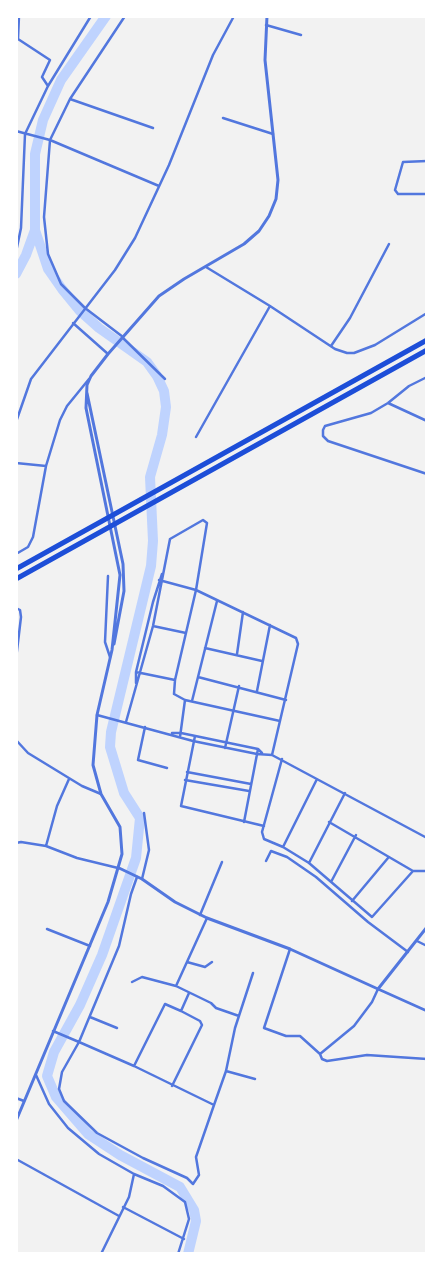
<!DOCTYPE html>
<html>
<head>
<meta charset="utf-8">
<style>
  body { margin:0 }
  #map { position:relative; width:443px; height:1270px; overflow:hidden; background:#f2f2f2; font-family:"Nunito Sans",sans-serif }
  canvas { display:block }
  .frame { position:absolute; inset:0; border:18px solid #fff; pointer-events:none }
</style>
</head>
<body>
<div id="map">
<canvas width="443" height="1270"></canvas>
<div class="frame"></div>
</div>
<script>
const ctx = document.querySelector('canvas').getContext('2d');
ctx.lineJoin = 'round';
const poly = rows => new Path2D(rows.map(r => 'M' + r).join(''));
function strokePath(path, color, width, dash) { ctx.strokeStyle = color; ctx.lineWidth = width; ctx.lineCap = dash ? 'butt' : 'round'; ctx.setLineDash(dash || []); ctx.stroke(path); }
strokePath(poly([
  [106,16,61,80,43,120,35,154,35,230,48,269,62,289,80,311,99,328,147,362,157,376,164,391,166,407,162,435,150,477,153,541,151,566,111,732,110,747,124,793,140,818,136,858,102,955,80,1005,54,1052,47,1076,56,1097,88,1134,120,1155,180,1187,194,1210,196,1221,188,1254],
  [16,274,26,255,35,230]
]), '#bfd3fe', 10);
strokePath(poly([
  [19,16,18,39,50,60,42,77,48,86],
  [266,25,301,35],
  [70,99,153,128],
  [223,118,273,134],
  [16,131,50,140,159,186],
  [427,161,403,162,395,190,398,194,427,194],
  [16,252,21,228,25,134,48,86,91,16],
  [206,267,270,306,335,349,347,353,354,353,375,345,427,313],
  [73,323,108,354],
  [122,337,165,379],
  [123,337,85,308,61,284,48,254,44,217,50,140,70,99,125,16],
  [331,346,350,318,389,244],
  [427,377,409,386,388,403,371,413,325,426,323,430,323,436,328,441,427,474],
  [388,403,427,421],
  [16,422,31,379,115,270,135,238,169,165,213,55,234,16],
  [196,437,270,306],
  [16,463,46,466],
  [16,554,28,547,33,537,46,466,60,420,67,406,89,379],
  [108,576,105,642,110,657],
  [159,580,196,590,296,638,298,644,272,755],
  [16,608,20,610,21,617,16,659],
  [153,626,186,633],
  [205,648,262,661],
  [237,654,243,612],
  [136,672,175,680],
  [198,677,286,700],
  [136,683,136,672,153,602,162,574],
  [257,691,270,625],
  [192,701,217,601],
  [97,715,193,741,257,754,272,755,427,838],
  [126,722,153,626,170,539,203,520,207,523,196,590,175,680,174,694,185,700,280,721],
  [145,727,138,760,167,768],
  [172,733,181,733,258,749,262,753],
  [195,736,181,806,264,826],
  [180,737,185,700],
  [16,740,28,753,82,786,101,794],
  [225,748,239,686],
  [282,759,262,832,264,839,283,847,309,863,372,917,413,871],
  [187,772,251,784],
  [185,780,249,791],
  [244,822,258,749],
  [329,822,413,871,427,871],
  [16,843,21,842,46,846,77,858,118,868],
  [46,846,57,806,69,779],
  [283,847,317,779],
  [266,861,271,851,287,857,316,877,368,922,408,952],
  [309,863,345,793],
  [142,879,149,850,144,813],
  [331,882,356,835],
  [352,901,388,858],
  [200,915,222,862],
  [47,929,90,946],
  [417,941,427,946],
  [290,949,264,1028,286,1036,300,1036,320,1054,354,1026,372,1002,378,989,427,1011],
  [187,962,205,967,212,962],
  [132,982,142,977,176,986,211,1003,216,1008,239,1016],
  [176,986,207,918],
  [90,1017,117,1028],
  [53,1031,79,1042,134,1066,214,1105,196,1157,199,1175,193,1184,187,1178,143,1158,97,1133,64,1101,59,1089,62,1072,79,1042,119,946,131,894,137,877],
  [320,1054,322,1059,327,1061,367,1055,427,1059],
  [134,1066,165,1004,181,1011],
  [226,1071,255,1079],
  [36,1075,49,1104,68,1128,99,1154,134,1174],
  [172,1086,202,1025,200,1021,181,1011,189,993],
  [16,1098,24,1101],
  [214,1105,226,1071,235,1028,253,973],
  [16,1159,119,1216],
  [123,1207,184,1239],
  [101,1254,129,1197,134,1174,163,1186,185,1202,189,1219,178,1254]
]), '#5277de', 2.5);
strokePath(poly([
  [87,393,123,564,124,591,114,644],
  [119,868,142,879,175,902,207,918,290,949,378,989,427,927],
  [16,1121,108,902,122,854,120,827,101,794,93,765,97,715,112,650,120,575,86,408,87,385,91,376,108,354,159,296,184,279,244,244,259,231,269,216,276,199,278,180,265,60,267,16]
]), '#5277de', 3);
strokePath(poly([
  [16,569,427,340],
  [16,579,427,350]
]), '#1d4ed8', 5);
</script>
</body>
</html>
